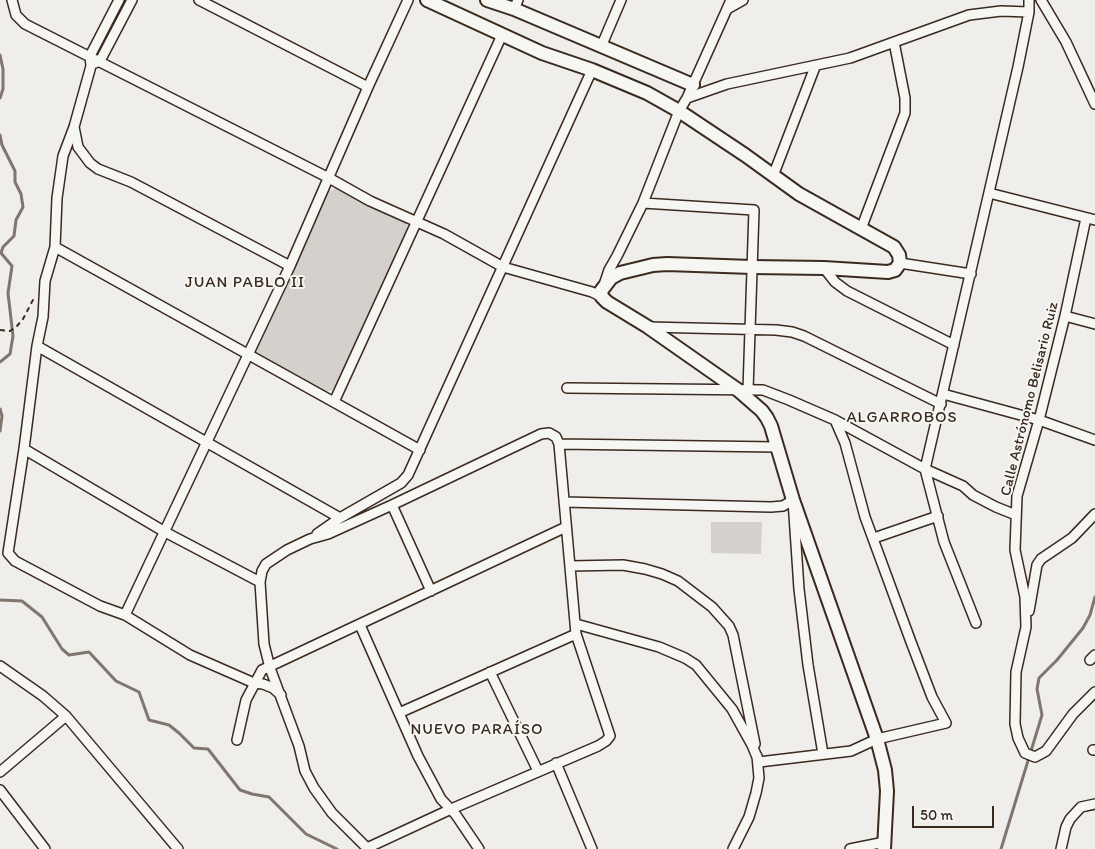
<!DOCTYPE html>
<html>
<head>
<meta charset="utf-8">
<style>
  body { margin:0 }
  #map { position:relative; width:1095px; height:849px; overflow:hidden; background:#efeeea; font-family:Itim,sans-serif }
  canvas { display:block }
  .scale { position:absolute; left:912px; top:806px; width:82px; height:22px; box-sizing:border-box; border:2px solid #3b2a1e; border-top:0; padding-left:6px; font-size:15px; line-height:18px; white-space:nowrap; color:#3b2a1e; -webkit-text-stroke:4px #f6f6f2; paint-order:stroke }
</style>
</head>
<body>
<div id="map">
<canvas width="1095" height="849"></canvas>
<div class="scale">50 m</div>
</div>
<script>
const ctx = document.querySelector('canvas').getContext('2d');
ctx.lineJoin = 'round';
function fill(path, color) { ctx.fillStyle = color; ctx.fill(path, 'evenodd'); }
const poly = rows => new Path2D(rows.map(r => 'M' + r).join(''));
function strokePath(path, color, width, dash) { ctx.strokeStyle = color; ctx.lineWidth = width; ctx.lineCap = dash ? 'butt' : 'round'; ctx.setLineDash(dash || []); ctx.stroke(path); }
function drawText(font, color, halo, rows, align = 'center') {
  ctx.font = font + ' Itim,sans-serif'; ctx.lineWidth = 4; ctx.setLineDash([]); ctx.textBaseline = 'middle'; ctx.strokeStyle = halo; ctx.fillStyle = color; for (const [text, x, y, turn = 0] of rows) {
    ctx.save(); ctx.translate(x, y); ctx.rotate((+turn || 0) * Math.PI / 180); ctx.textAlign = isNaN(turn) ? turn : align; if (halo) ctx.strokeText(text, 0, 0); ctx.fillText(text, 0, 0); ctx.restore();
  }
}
fill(poly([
  [336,188,340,188,401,220,406,223,408,228,336,388,330,391,325,391,259,358,254,352,256,345,328,192],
  [711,522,762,522,761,554,711,553]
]), '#d4d1cc');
strokePath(poly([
  [0,55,3,69,3,89,0,98],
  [0,135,2,145,15,171,15,182,21,194,23,207,16,220,14,236,3,247,1,253,12,266,8,293,13,336,10,354,0,362],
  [0,409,2,416,0,431],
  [0,600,22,601,42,617,62,649,69,655,89,652,116,681,139,692,149,720,169,725,179,733,194,748,208,749,240,790,252,794,269,797,306,834,337,849],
  [1001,849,1042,715,1037,689,1039,678,1057,660,1083,628,1090,615,1095,597]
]), '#81766d', 3);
const street = poly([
  [12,0,16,15,25,24,329,178,370,201,444,234,503,267,592,292,602,297],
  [119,0,90,56,91,66,74,127,63,156,57,198,55,247,45,281,43,317,37,346,24,449,8,553,15,561,100,606,125,615,190,655,254,683,263,684,273,688,281,695],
  [199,0,368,87],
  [1041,0,1066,42,1095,104],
  [514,9,518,0],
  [727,9,743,0],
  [601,47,621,0],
  [95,63,100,61,132,0],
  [687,98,727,84,850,58,969,15,1001,11,1029,12],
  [74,127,78,147,90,163,98,169,131,182,290,266],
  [773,176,815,67],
  [989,193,1095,220],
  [643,203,754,210,748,390],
  [1086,218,1065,316,1039,420,1017,496,1015,550,1025,597,1026,627,1016,672,1015,724,1018,738,1025,753,1035,757,1046,751,1073,714,1095,692],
  [861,229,905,113,905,98,894,42],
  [55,247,420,450],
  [900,263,971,274],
  [824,268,835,282,847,291,954,345],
  [605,282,609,270,617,256,643,203,679,111,687,98,731,0],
  [1065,316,1095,324],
  [648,327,776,330,792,332,804,336,941,404],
  [37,346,340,518],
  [567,388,763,390,789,400,835,420,925,469,963,486,973,495,996,507,1016,515],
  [943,394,1039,420,1095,440],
  [334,402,502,35],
  [24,449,165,532,260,582],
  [564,502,771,507,783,506,793,500,799,589,808,665,823,754],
  [392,505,431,591],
  [317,534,340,518,401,483,408,475,592,70],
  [874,538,938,516],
  [570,566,623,565,645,569,662,574,678,581,712,607,729,626,733,635,755,744],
  [1029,611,1037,565,1041,559,1072,538,1095,514],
  [125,615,290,266,368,87,408,0],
  [976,623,944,542,925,469,1018,67,1029,12,1029,0],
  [576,624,659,647,685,658,696,665,732,709,752,745,759,762,851,751,877,739,946,723,932,697,911,642,865,517,845,443,835,420],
  [360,625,418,756,441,799,456,815,479,849],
  [1090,660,1095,655],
  [0,666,43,696,66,716,178,849],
  [490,672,538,771],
  [399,713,576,634],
  [237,740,246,700,262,670,566,527],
  [1093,750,1095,750],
  [556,763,592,849],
  [0,772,66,716],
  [0,790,45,849],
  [367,848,449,810,598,746,606,741,610,736,576,634,559,444],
  [368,849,332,813,314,788,305,771,299,746,270,668,264,644,260,582,262,571,266,564,287,550,310,539,328,534,392,505,541,434,549,433,556,437,559,444,777,447],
  [733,849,749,817,756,793,759,778,757,756],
  [850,849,885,842],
  [1061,849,1066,827,1070,819,1081,807,1095,804]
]);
const secondary = poly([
  [427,0,542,53,592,70,647,93,679,111,745,155,799,194,894,247,899,255,900,263,895,270,888,272,824,268,752,267,667,264,653,265,620,273,611,278,601,291,602,297,607,302,648,327,738,390,762,411,767,418,771,426,793,500,877,739,885,770,887,791,884,849],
  [487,0,514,9,693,85]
]);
strokePath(street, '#3b2a1e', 12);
strokePath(secondary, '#3b2a1e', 16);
strokePath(poly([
  [0,330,10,331,17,326,23,319,34,298]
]), '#3b2a1e', 2, [5, 4]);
strokePath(street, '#f6f6f2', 9);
strokePath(secondary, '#f6f6f2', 12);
drawText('15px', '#3b2a1e', '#f6f6f2', [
  ["Calle Astrónomo Belisario Ruiz",1030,399,-76]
]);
ctx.letterSpacing = '1px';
drawText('16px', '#3b2a1e', '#f6f6f2', [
  ["JUAN PABLO II",245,283],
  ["ALGARROBOS",902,418],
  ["NUEVO PARAÍSO",477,730]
]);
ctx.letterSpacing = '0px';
</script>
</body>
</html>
